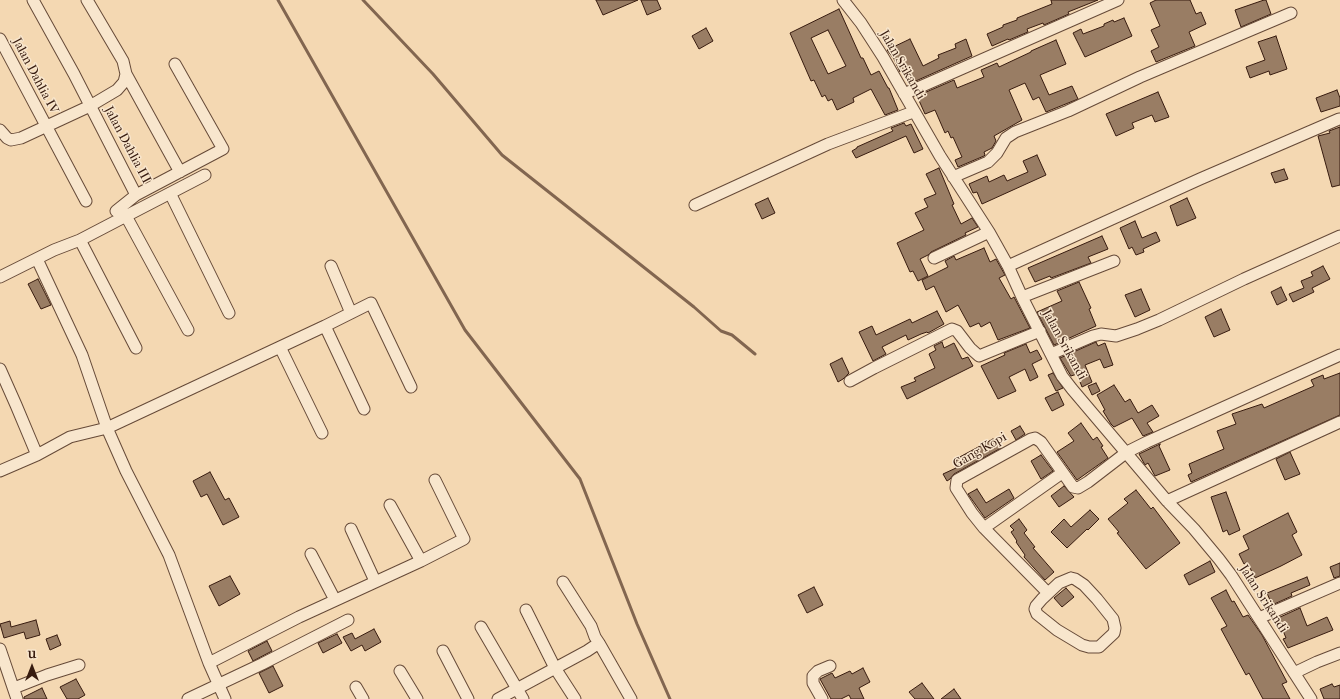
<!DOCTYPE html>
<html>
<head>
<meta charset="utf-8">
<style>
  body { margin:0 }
  #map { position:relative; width:1340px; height:699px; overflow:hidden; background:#f4d8b2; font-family:"IM FELL French Canon",serif }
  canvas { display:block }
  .north { position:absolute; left:12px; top:647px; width:40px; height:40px; -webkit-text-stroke:3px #f8e6cd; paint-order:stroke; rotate:0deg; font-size:11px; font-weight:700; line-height:16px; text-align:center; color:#371b0f }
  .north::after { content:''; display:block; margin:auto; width:14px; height:18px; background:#371b0f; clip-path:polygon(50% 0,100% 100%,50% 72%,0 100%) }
</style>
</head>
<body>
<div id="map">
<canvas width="1340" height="699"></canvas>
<div class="north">U</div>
</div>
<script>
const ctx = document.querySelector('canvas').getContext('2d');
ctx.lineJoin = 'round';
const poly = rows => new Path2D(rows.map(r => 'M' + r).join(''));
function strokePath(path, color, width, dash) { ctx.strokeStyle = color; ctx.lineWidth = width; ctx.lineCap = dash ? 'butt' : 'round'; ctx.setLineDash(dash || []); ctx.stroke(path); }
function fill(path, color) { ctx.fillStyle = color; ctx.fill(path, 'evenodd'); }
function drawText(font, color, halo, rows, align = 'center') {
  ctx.font = font + ' "IM FELL French Canon",serif'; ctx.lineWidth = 3; ctx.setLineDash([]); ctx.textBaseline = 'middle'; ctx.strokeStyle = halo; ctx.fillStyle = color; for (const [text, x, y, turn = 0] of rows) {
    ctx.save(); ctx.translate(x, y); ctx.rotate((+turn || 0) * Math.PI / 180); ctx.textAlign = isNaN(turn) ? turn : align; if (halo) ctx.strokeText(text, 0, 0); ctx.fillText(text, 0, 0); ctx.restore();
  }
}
strokePath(poly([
  [278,0,465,330,580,479,637,624,670,699],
  [363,0,433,74,502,155,694,307,721,331,732,335,755,354]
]), '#826650', 3);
const building = poly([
  [596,0,638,0,603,15,596,0],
  [641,0,657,0,661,9,647,15,641,0],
  [1051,0,1098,0,1068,12,1069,14,1044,25,1043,23,1027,29,1028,32,1009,40,1008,39,992,46,987,34,1003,27,1003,25,1017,20,1017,18,1052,4,1051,0],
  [1156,0,1190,0,1196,14,1201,12,1206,24,1189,32,1195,46,1156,62,1151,51,1159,47,1151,30,1160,26,1150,3,1156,0],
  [1264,0,1266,0,1271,14,1241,27,1235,10,1264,0],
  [839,9,861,58,863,58,871,75,879,71,888,88,889,88,898,110,885,115,871,89,853,98,854,102,837,110,832,99,828,101,825,95,822,97,814,80,811,81,790,33,839,9],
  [828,30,846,66,828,74,811,38,828,30],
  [1124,18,1132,36,1085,57,1073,33,1081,29,1083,34,1104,26,1104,24,1113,20,1114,22,1124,18],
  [706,28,713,41,699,49,692,36,706,28],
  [1276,36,1287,69,1270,75,1269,71,1250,78,1246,67,1265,60,1258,42,1276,36],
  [910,39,923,66,939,58,938,55,956,48,955,44,966,39,972,56,909,84,902,70,900,72,894,59,887,50,910,39],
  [1056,40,1066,64,1040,75,1049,95,1072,86,1078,99,1046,112,1039,97,1033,100,1025,83,1009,90,1022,120,994,136,996,141,992,148,984,152,985,155,984,156,958,167,955,160,962,157,953,137,951,138,948,131,945,133,935,110,925,114,917,96,954,80,957,88,984,77,981,70,997,63,999,67,1031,52,1031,51,1056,40],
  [1337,90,1340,98,1340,106,1321,112,1316,98,1337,90],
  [1158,92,1169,117,1155,122,1152,115,1132,123,1134,128,1116,136,1106,114,1158,92],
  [904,123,906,126,911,124,923,149,914,153,906,136,856,158,852,151,857,148,857,147,893,131,891,128,904,123],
  [1340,127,1340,185,1332,187,1318,136,1330,133,1329,131,1340,127],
  [1037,155,1046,175,982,204,977,192,973,193,969,184,987,176,989,182,1004,175,1007,181,1028,172,1023,161,1037,155],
  [939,168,954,204,952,205,961,224,972,218,978,227,965,233,966,235,931,252,928,255,920,259,928,276,918,281,913,271,910,272,897,243,924,230,915,213,928,207,924,199,936,194,926,174,939,168],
  [1284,169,1288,179,1275,183,1271,173,1284,169],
  [768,198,775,213,762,219,755,204,768,198],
  [1187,198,1196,218,1177,226,1170,206,1187,198],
  [1135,221,1142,238,1156,232,1160,241,1143,249,1144,252,1136,255,1132,247,1129,249,1120,228,1135,221],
  [1102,236,1108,249,1088,257,1091,263,1051,278,1050,276,1035,282,1028,268,1102,236],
  [984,248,990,262,996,259,1005,275,999,278,1011,299,1014,297,1030,328,998,340,990,322,981,327,979,323,970,327,958,305,946,312,934,286,926,290,922,280,948,267,945,261,954,256,956,260,984,248],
  [1323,266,1330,279,1312,288,1314,292,1293,302,1289,294,1304,288,1301,281,1313,276,1311,272,1323,266],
  [38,279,51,305,41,309,28,284,38,279],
  [1079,282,1091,308,1089,309,1096,326,1054,345,1037,312,1062,301,1057,291,1079,282],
  [1281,287,1287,300,1277,305,1271,292,1281,287],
  [1141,289,1150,310,1135,317,1125,295,1141,289],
  [1221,309,1230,330,1214,337,1205,317,1221,309],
  [937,311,944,324,928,333,927,332,921,334,908,340,906,335,882,347,886,354,873,361,859,332,872,326,876,335,910,319,912,323,937,311],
  [942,342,944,348,954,343,962,359,968,357,973,366,907,399,901,387,916,381,914,378,935,368,929,354,936,350,934,346,942,342],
  [1096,342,1098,346,1105,343,1113,365,1104,368,1100,359,1085,365,1092,382,1082,387,1077,374,1071,376,1060,358,1096,342],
  [1026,344,1030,353,1037,350,1042,359,1032,364,1038,377,1030,381,1025,369,1009,377,1016,391,998,399,981,366,1005,355,1004,353,1026,344],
  [842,358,849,373,843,379,838,382,830,364,842,358],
  [1053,373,1063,388,1056,391,1048,375,1053,373],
  [1340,373,1340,415,1191,482,1188,475,1192,473,1189,464,1224,449,1217,431,1236,424,1232,414,1262,404,1264,408,1314,386,1311,380,1323,375,1324,379,1340,373],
  [1096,383,1100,391,1092,395,1088,386,1096,383],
  [1114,385,1125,402,1130,399,1138,413,1152,405,1159,416,1147,423,1153,432,1143,436,1132,418,1114,427,1111,424,1103,411,1105,410,1097,395,1114,385],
  [1058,392,1064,405,1052,411,1045,398,1058,392],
  [1081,423,1093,440,1097,437,1103,446,1101,447,1108,458,1077,480,1057,452,1074,441,1068,433,1081,423],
  [1020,426,1025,434,1016,440,1011,431,1020,426],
  [993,439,994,442,997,441,1001,448,954,474,950,479,947,481,943,474,956,468,954,464,957,462,956,459,993,439],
  [1160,444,1160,445,1159,446,1170,470,1155,476,1148,463,1145,465,1139,454,1160,444],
  [1290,452,1300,474,1285,480,1276,459,1290,452],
  [1041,455,1053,471,1041,479,1031,461,1041,455],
  [210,472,225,500,229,498,239,517,223,525,207,494,201,497,193,481,210,472],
  [1064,486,1074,497,1059,507,1051,496,1064,486],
  [977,489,986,503,1009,489,1014,498,985,518,968,494,977,489],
  [1136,490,1151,509,1153,507,1180,543,1146,569,1117,533,1119,532,1108,519,1128,503,1124,499,1136,490],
  [1226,492,1240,530,1229,535,1227,530,1223,532,1221,526,1211,497,1226,492],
  [1090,510,1099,519,1088,530,1087,529,1067,548,1051,532,1064,519,1071,527,1090,510],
  [1288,513,1297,532,1292,535,1302,555,1281,566,1255,578,1247,562,1244,564,1239,554,1249,549,1243,536,1288,513],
  [1019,519,1027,530,1024,533,1035,547,1033,548,1054,572,1045,580,1024,557,1025,555,1016,542,1017,541,1011,532,1014,530,1010,526,1019,519],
  [1210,561,1215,572,1189,585,1184,575,1210,561],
  [1340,563,1340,576,1334,578,1330,567,1340,563],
  [230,576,240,594,219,606,209,586,230,576],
  [1307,577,1310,585,1291,593,1292,596,1272,605,1267,593,1307,577],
  [814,587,823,605,807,613,798,595,814,587],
  [1066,588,1074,597,1062,607,1054,598,1066,588],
  [1226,590,1232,602,1234,601,1243,617,1248,615,1262,635,1287,682,1282,684,1290,699,1263,699,1249,673,1246,675,1221,629,1227,626,1211,598,1226,590],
  [1300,608,1307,626,1327,617,1333,630,1288,648,1283,639,1286,638,1278,618,1300,608],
  [36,620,40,635,26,639,24,632,4,638,0,624,10,621,11,627,36,620],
  [374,629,381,642,365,651,362,645,351,651,343,637,352,633,355,639,374,629],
  [337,634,342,643,323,653,318,643,337,634],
  [57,635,61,645,50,650,46,639,57,635],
  [267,641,272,651,253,661,248,651,267,641],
  [273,666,283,686,269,693,259,673,273,666],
  [863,668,870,682,859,688,864,699,851,699,849,695,841,699,831,699,820,679,832,673,835,678,850,671,852,674,863,668],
  [76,679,85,695,78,699,67,699,60,687,76,679],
  [922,683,934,699,915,699,909,692,922,683],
  [1332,684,1334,687,1340,685,1340,699,1324,699,1320,689,1332,684],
  [42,688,47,699,24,699,24,697,42,688],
  [954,689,961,699,941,699,954,689]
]);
fill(building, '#997d64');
strokePath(building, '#371b0f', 1);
const minor = poly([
  [33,0,74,74,136,195,223,149,175,64],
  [843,0,861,23,883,57,940,156,989,232,1008,266,1022,297,1062,376,1072,389,1167,501,1194,529,1219,559,1231,575,1311,699],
  [0,39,86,201],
  [126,74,180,172],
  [904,94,1118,0],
  [0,130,7,138,11,140,21,138,90,106,117,90,124,82,126,74,123,61,87,0],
  [953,177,988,162,997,153,1006,138,1015,132,1068,111,1140,77,1291,13],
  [170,193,229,313],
  [695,205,828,144,913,112],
  [116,211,136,195],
  [126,216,205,175],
  [80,240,136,348],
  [934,258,989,232],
  [37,259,82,355,107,428,126,471,169,555,209,663,225,699],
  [331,266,351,313],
  [1008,266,1200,179,1339,119],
  [0,277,54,250,80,240,126,216,188,330],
  [1022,297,1114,261],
  [325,326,371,303,411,387],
  [280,347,322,433],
  [1051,354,1093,336,1101,334,1116,336,1137,329,1159,320,1244,279,1340,236],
  [0,369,16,405,37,455],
  [850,381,874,368,952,329,957,331,970,348,979,356,1040,331],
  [0,471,37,455,70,437,107,428,325,326,364,409],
  [1167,501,1340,422],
  [390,505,421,561],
  [984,528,1062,473],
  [351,529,375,581],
  [311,554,335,600],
  [1071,578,1075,579,1084,585,1097,599,1113,619,1115,628,1114,633,1099,647,1089,647,1082,645,1057,630,1037,614,1035,609,1036,606,1042,599,1059,583,1071,578],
  [1048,593,984,528,972,513,956,488,957,480,1031,439,1035,438,1041,442,1073,487,1078,488,1088,482,1127,452,1147,442,1340,355],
  [526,610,555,668,575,699],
  [1259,618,1340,583],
  [481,627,523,699],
  [599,643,631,699],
  [0,649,17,699],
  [443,651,468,699],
  [209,663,299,617,421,561,464,539,435,480],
  [400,671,417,699],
  [1294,673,1317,662,1340,653],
  [356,687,363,699],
  [14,688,47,675,79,665],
  [188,699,262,664,348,620],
  [498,699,587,651,599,643,595,637,591,626,563,582],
  [822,699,813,683,813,676,818,671,830,666]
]);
strokePath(minor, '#664a38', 13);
strokePath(minor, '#f8e6cd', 11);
drawText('13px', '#371b0f', '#f8e6cd', [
  ["Jalan Srikandi",902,65,60],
  ["Jalan Dahlia IV",35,76,62],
  ["Jalan Dahlia III",127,145,62],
  ["Jalan Srikandi",1064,345,61],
  ["Gang Kopi",980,451,-30],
  ["Jalan Srikandi",1263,599,57]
]);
</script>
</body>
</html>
